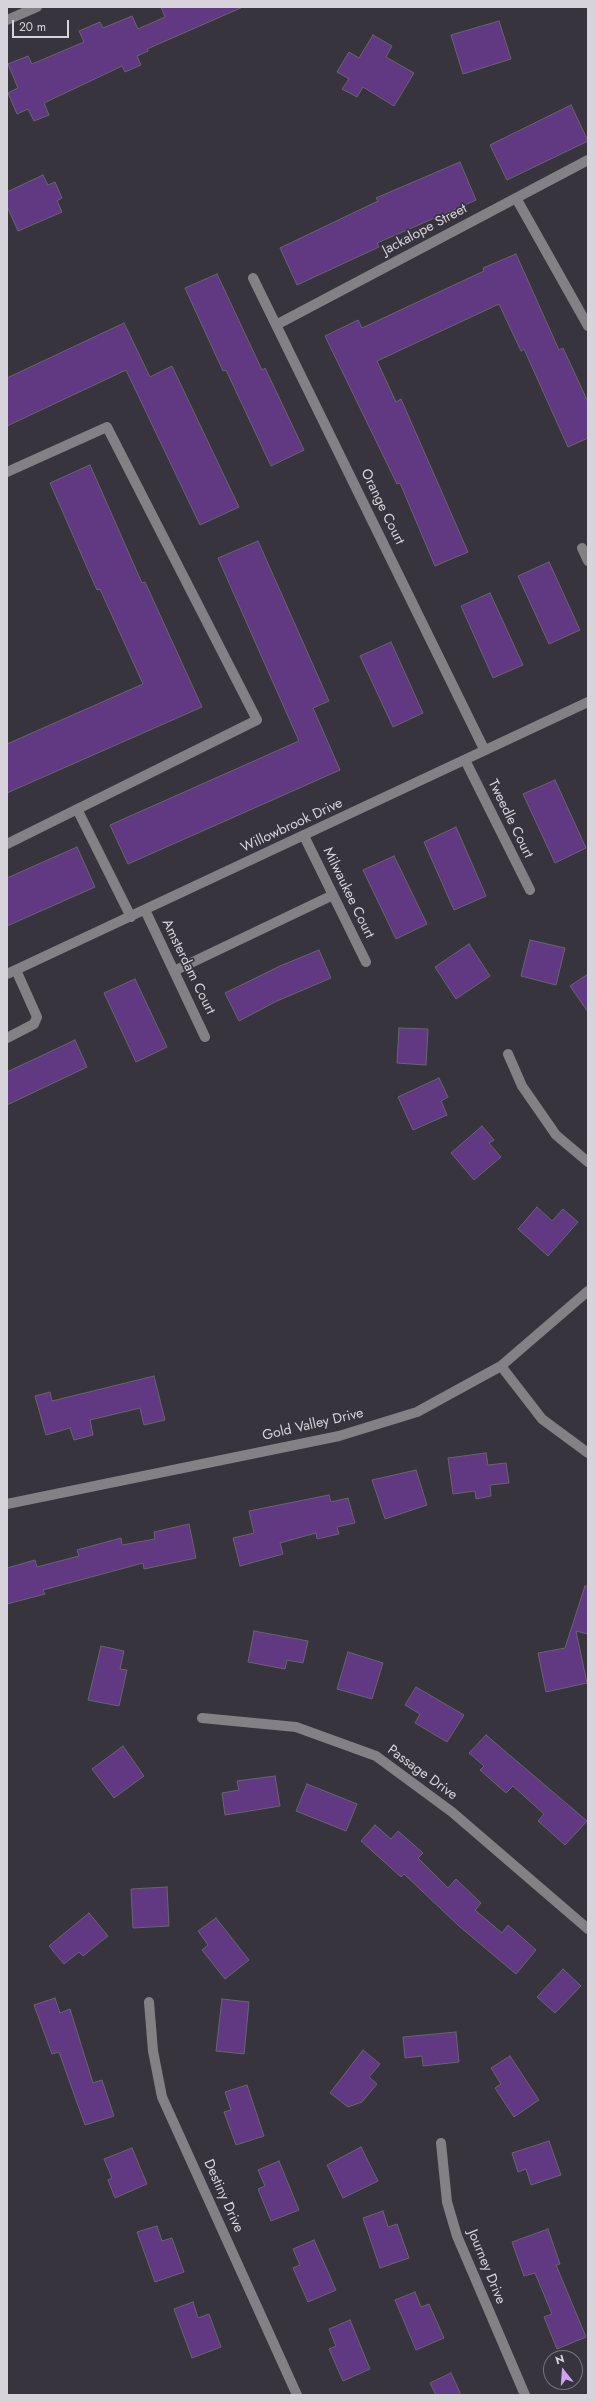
<!DOCTYPE html>
<html>
<head>
<meta charset="utf-8">
<style>
  body { margin:0 }
  #map { position:relative; width:595px; height:2402px; overflow:hidden; background:#38343d; font-family:Jost,sans-serif }
  canvas { display:block }
  .frame { position:absolute; inset:0; border:8px solid #d6d4da; pointer-events:none }
  .north { position:absolute; left:543px; top:2350px; width:40px; height:40px; box-sizing:border-box; background:#38343d; border:1px solid #77747c; border-radius:50%; rotate:343deg; font-size:11px; font-weight:700; line-height:16px; text-align:center; color:#d6d4da }
  .north::after { content:''; display:block; margin:auto; width:14px; height:18px; background:#c9a5ee; clip-path:polygon(50% 0,100% 100%,50% 72%,0 100%) }
  .scale { position:absolute; left:12px; top:20px; width:57px; height:18px; box-sizing:border-box; border:2px solid #d6d4da; border-top:0; padding-left:5px; font-size:12px; line-height:14px; white-space:nowrap; color:#d6d4da; -webkit-text-stroke:3px #38343d; paint-order:stroke }
</style>
</head>
<body>
<div id="map">
<canvas width="595" height="2402"></canvas>
<div class="frame"></div>
<div class="north">N</div>
<div class="scale">20 m</div>
</div>
<script>
const ctx = document.querySelector('canvas').getContext('2d');
ctx.lineJoin = 'round';
function fill(path, color) { ctx.fillStyle = color; ctx.fill(path, 'evenodd'); }
const poly = rows => new Path2D(rows.map(r => 'M' + r).join(''));
function strokePath(path, color, width, dash) { ctx.strokeStyle = color; ctx.lineWidth = width; ctx.lineCap = dash ? 'butt' : 'round'; ctx.setLineDash(dash || []); ctx.stroke(path); }
function drawText(font, color, halo, rows, align = 'center') {
  ctx.font = font + ' Jost,sans-serif'; ctx.lineWidth = 3.5; ctx.setLineDash([]); ctx.textBaseline = 'middle'; ctx.strokeStyle = halo; ctx.fillStyle = color; for (const [text, x, y, turn = 0] of rows) {
    ctx.save(); ctx.translate(x, y); ctx.rotate((+turn || 0) * Math.PI / 180); ctx.textAlign = isNaN(turn) ? turn : align; if (halo) ctx.strokeText(text, 0, 0); ctx.fillText(text, 0, 0); ctx.restore();
  }
}
const building = poly([
  [161,7,243,7,147,49,148,51,137,56,141,65,125,72,122,66,44,103,49,115,34,121,28,109,17,114,8,93,18,88,8,64,28,56,32,64,84,42,79,31,100,22,103,28,132,16,138,29,165,17,161,7],
  [499,21,511,59,463,74,451,35,499,21],
  [373,35,392,46,386,57,414,73,394,106,363,87,357,97,342,89,349,79,337,72,349,52,359,58,373,35],
  [571,105,588,141,507,180,490,145,571,105],
  [460,162,476,200,377,243,379,247,297,285,280,248,378,201,376,198,460,162],
  [43,175,48,185,55,182,62,198,57,201,62,212,18,231,7,206,7,192,43,175],
  [516,254,559,350,563,348,588,402,588,438,568,447,524,349,521,351,499,304,377,361,396,402,401,399,468,552,435,566,400,483,397,484,325,336,358,320,362,328,484,271,483,268,516,254],
  [217,274,262,370,265,368,304,450,271,466,226,370,223,371,185,288,217,274],
  [124,323,150,377,172,366,239,507,200,525,126,370,7,426,7,378,124,323],
  [90,465,142,583,145,582,202,707,7,793,7,744,143,684,100,589,97,590,50,483,90,465],
  [258,541,329,701,313,708,340,770,128,864,110,825,299,741,218,558,258,541],
  [549,562,580,630,549,644,518,576,549,562],
  [490,593,523,665,493,678,461,606,490,593],
  [391,642,423,713,393,727,360,656,391,642],
  [555,780,586,848,555,863,523,794,555,780],
  [456,827,486,896,454,910,424,842,456,827],
  [77,847,95,887,7,926,7,878,77,847],
  [394,856,427,924,396,939,363,870,394,856],
  [530,940,565,948,556,985,521,976,530,940],
  [469,944,490,976,456,999,435,967,469,944],
  [319,950,331,978,277,1001,239,1021,225,993,280,966,319,950],
  [588,974,588,1012,570,986,588,974],
  [135,979,167,1047,136,1062,104,993,135,979],
  [399,1028,428,1029,426,1065,397,1063,399,1028],
  [75,1040,87,1067,7,1105,7,1072,75,1040],
  [439,1078,448,1097,441,1101,447,1115,413,1130,398,1097,439,1078],
  [482,1126,494,1140,489,1143,501,1157,474,1180,451,1153,482,1126],
  [537,1207,552,1221,563,1209,578,1222,548,1256,518,1229,537,1207],
  [154,1376,165,1420,144,1425,140,1408,90,1420,93,1435,74,1440,70,1428,46,1435,35,1396,50,1392,52,1401,154,1376],
  [486,1453,488,1465,506,1463,509,1483,490,1485,491,1496,476,1499,475,1491,453,1494,448,1458,486,1453],
  [416,1470,427,1505,385,1519,372,1480,416,1470],
  [329,1495,331,1502,348,1498,355,1523,337,1527,339,1534,317,1539,316,1533,280,1543,283,1554,240,1566,233,1538,254,1533,249,1511,329,1495],
  [189,1524,196,1558,144,1569,143,1563,43,1590,45,1594,7,1604,7,1568,35,1560,37,1567,79,1556,77,1550,121,1538,122,1545,155,1539,154,1532,189,1524],
  [585,1586,588,1586,588,1634,576,1631,587,1683,546,1692,538,1653,565,1648,585,1586],
  [254,1631,308,1641,303,1663,287,1660,285,1669,248,1662,254,1631],
  [101,1646,124,1651,120,1669,127,1670,119,1706,88,1700,101,1646],
  [348,1652,383,1663,372,1699,337,1689,348,1652],
  [416,1687,464,1715,447,1742,415,1723,420,1714,405,1705,416,1687],
  [486,1735,587,1821,565,1845,538,1821,544,1814,513,1786,506,1793,480,1770,484,1766,469,1753,486,1735],
  [123,1746,144,1776,114,1798,92,1769,123,1746],
  [275,1776,280,1806,225,1815,222,1793,239,1790,237,1781,275,1776],
  [307,1784,357,1804,346,1831,296,1811,307,1784],
  [375,1825,391,1839,398,1831,423,1853,418,1858,448,1888,456,1879,481,1903,475,1910,502,1933,508,1925,536,1950,516,1974,459,1926,404,1874,401,1877,361,1841,375,1825],
  [167,1887,169,1926,133,1928,131,1889,167,1887],
  [89,1913,108,1936,83,1956,79,1952,64,1964,49,1946,89,1913],
  [216,1918,249,1960,225,1979,202,1950,208,1945,198,1931,216,1918],
  [563,1969,581,1986,555,2013,537,1997,563,1969],
  [55,1998,60,2013,70,2009,93,2083,102,2080,114,2116,85,2125,59,2052,52,2054,34,2005,55,1998],
  [222,1999,249,2002,244,2054,216,2051,222,1999],
  [456,2032,459,2062,423,2066,422,2056,405,2058,403,2037,456,2032],
  [363,2050,380,2064,369,2077,377,2084,362,2102,348,2107,330,2093,363,2050],
  [510,2056,539,2100,514,2117,495,2088,501,2084,491,2068,510,2056],
  [247,2085,264,2136,236,2145,224,2112,231,2110,225,2092,247,2085],
  [549,2141,561,2175,531,2185,526,2169,518,2172,512,2153,549,2141],
  [361,2147,378,2181,343,2198,327,2165,361,2147],
  [132,2148,147,2184,115,2198,108,2180,112,2178,104,2159,132,2148],
  [279,2161,299,2210,271,2221,258,2189,265,2186,258,2170,279,2161],
  [383,2211,388,2227,397,2224,409,2258,380,2268,363,2218,383,2211],
  [157,2226,162,2241,172,2238,184,2272,155,2282,137,2232,157,2226],
  [548,2229,560,2264,556,2265,586,2337,557,2349,544,2317,552,2314,535,2273,524,2276,512,2242,548,2229],
  [314,2240,336,2290,308,2302,293,2268,300,2265,293,2249,314,2240],
  [415,2292,421,2307,429,2304,444,2338,416,2350,395,2300,415,2292],
  [193,2302,198,2318,209,2314,221,2347,192,2358,174,2309,193,2302],
  [350,2320,370,2369,343,2381,329,2349,336,2346,329,2329,350,2320],
  [451,2373,461,2395,436,2395,430,2383,451,2373]
]);
fill(building, '#603982');
strokePath(building, '#69646f', 1);
strokePath(poly([
  [7,20,37,7],
  [516,198,588,326],
  [253,278,484,749],
  [276,325,588,160],
  [7,472,107,427,257,720,7,844],
  [582,548,588,561],
  [465,760,530,890],
  [77,809,131,917],
  [304,836,366,962],
  [145,910,205,1037],
  [174,971,333,895],
  [7,974,588,702],
  [7,1038,34,1024,37,1017,16,970],
  [508,1054,522,1086,556,1135,588,1162],
  [501,1366,542,1419,588,1453],
  [7,1504,339,1436,417,1412,501,1366,588,1291],
  [202,1718,296,1727,376,1756,452,1812,588,1929],
  [149,2002,153,2051,162,2097,297,2395],
  [441,2143,447,2202,457,2236,525,2395]
]), '#848186', 10);
drawText('14px', '#d6d4da', '#38343d', [
  ["Jackalope Street",425,230,-28],
  ["Orange Court",382,507,64],
  ["Tweedle Court",510,819,64],
  ["Willowbrook Drive",292,826,-25],
  ["Milwaukee Court",348,893,64],
  ["Amsterdam Court",188,967,64],
  ["Gold Valley Drive",313,1425,-13],
  ["Passage Drive",422,1773,36],
  ["Destiny Drive",223,2196,66],
  ["Journey Drive",486,2267,68]
]);
</script>
</body>
</html>
